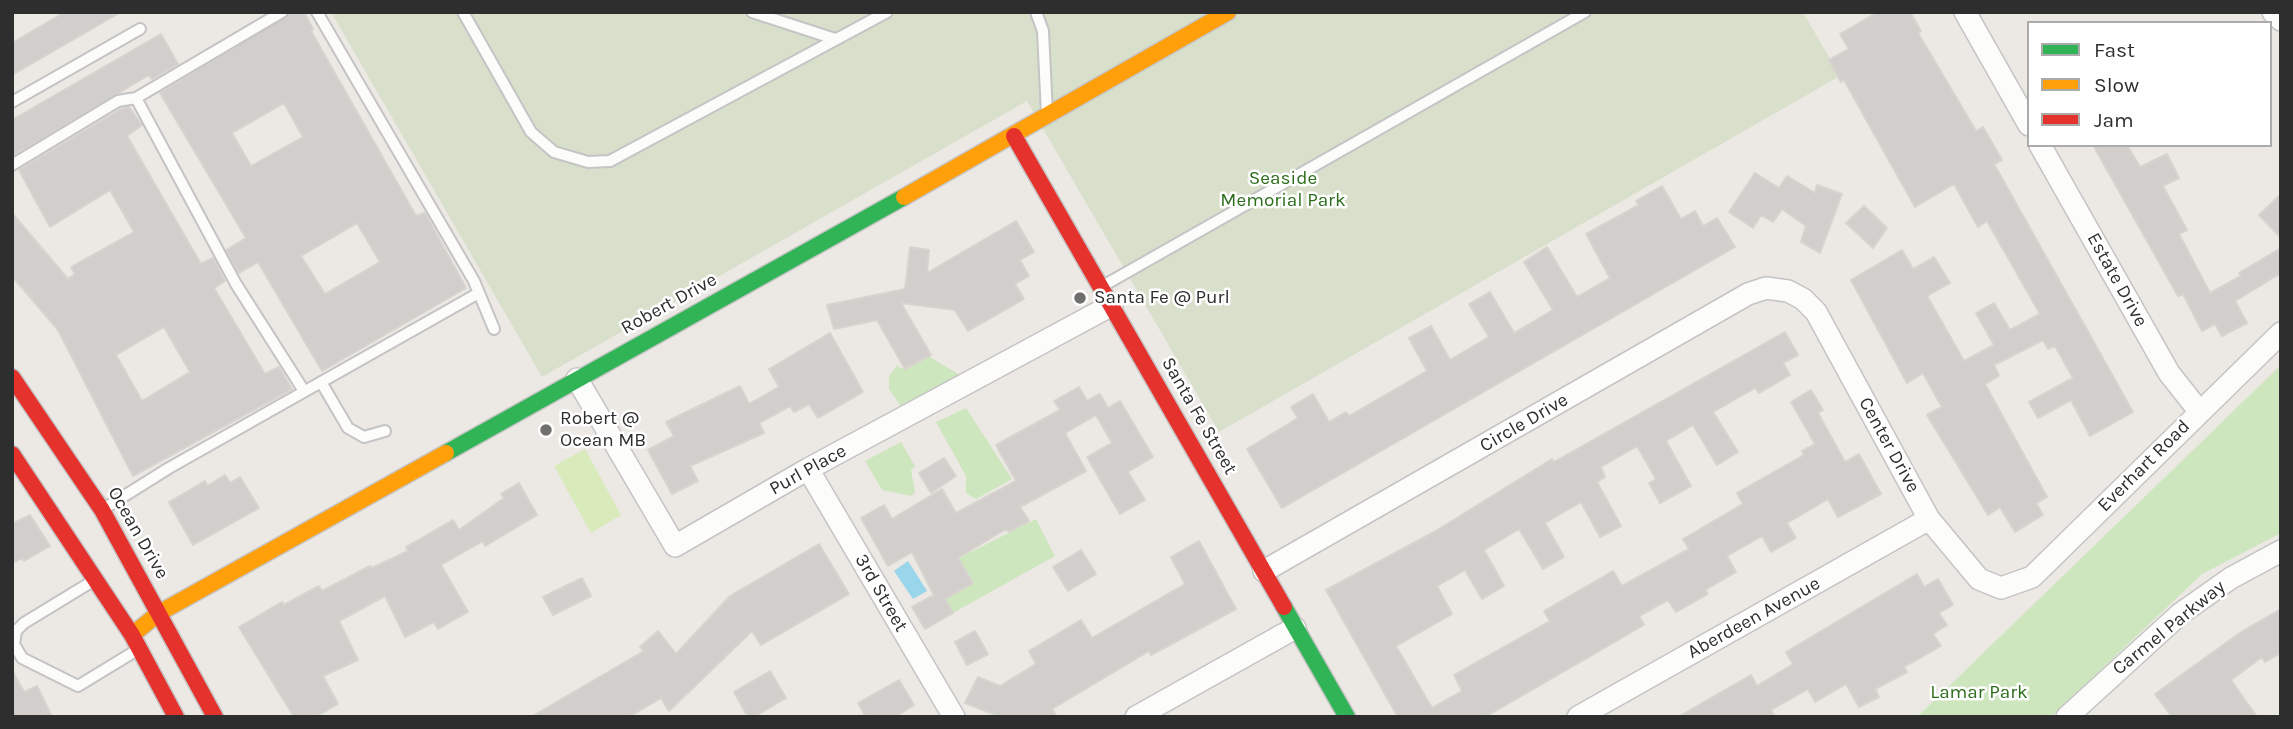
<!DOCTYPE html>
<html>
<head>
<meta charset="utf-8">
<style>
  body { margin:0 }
  #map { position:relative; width:2293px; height:729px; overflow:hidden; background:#ece8e4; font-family:Karla,sans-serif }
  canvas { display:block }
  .frame { position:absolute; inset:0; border:14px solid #2e2e2e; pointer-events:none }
  .legend { position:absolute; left:2027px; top:21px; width:245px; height:126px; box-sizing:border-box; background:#fff; border:2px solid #ababab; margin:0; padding:9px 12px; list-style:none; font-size:21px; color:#2e2e2e }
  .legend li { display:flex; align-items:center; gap:14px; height:35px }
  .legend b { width:35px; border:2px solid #ababab }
</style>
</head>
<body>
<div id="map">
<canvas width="2293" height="729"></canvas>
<div class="frame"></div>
<ul class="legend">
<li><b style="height:9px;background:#30b455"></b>Fast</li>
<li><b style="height:9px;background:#ff9f0a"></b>Slow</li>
<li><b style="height:9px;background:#e5322d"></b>Jam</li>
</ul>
</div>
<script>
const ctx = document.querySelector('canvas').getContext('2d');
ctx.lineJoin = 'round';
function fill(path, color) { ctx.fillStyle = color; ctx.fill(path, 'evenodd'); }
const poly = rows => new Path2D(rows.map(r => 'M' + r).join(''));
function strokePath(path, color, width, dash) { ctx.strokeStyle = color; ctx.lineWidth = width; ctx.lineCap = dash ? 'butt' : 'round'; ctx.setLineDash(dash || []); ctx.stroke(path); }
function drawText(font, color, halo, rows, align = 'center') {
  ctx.font = font + ' Karla,sans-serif'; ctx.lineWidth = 5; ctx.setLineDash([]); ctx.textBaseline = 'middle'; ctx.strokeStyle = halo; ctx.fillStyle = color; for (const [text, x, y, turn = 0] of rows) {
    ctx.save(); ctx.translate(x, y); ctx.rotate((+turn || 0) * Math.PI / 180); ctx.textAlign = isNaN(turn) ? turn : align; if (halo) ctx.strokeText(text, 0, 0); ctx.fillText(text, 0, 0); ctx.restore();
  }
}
fill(poly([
  [928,356,960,375,902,408,889,389,889,376,897,365,901,369],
  [2281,365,2281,533,2202,574,2051,717,1917,717],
  [966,408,1012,479,976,499,966,493,966,476,936,422],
  [901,442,915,466,911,470,915,493,911,496,882,490,865,461],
  [1036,519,1055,556,953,613,945,599,973,583,959,558]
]), '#cee6be');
fill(poly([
  [331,12,1803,12,1840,76,1219,432,1027,101,542,377]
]), '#d8e0cc');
fill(poly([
  [585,449,621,515,591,533,554,466]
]), '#d9eabb');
fill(poly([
  [908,561,927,591,913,599,894,571]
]), '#99d6ec');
const building = poly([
  [65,12,121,12,12,75,12,43,65,12],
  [292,12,304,12,313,29,311,31,416,216,425,213,466,288,322,371,258,262,239,273,226,250,246,238,160,93,292,12],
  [284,103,303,137,251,166,232,133,284,103],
  [357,223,380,262,325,294,301,256,357,223],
  [1878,12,1910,12,1921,31,1918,33,1976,131,1983,127,2002,160,1994,164,2133,412,2090,436,2071,400,2038,418,2029,402,2073,378,2055,346,2048,349,2043,340,1994,365,1999,376,1985,384,2047,497,2036,503,2043,515,2015,532,2000,507,1988,515,1927,415,1942,407,1923,373,1907,383,1851,280,1902,250,1913,269,1934,257,1950,283,1927,296,1964,361,1994,345,1976,313,1994,303,2010,330,2040,314,1987,221,1978,227,1954,184,1915,207,1844,80,1841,82,1829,60,1849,49,1840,34,1878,12],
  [161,34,178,64,152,79,149,75,12,156,12,120,161,34],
  [129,107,142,125,127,136,201,264,213,258,225,281,214,288,265,374,279,367,292,389,133,476,58,330,12,276,12,213,68,279,75,274,71,267,134,232,110,190,50,227,19,170,121,109,129,107],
  [164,327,190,372,142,401,116,355,164,327],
  [2093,145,2127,145,2140,167,2167,154,2179,178,2163,186,2187,230,2179,234,2210,293,2241,276,2239,273,2281,248,2281,273,2235,301,2247,323,2222,336,2215,324,2202,331,2183,294,2178,296,2093,145],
  [1755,173,1779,188,1787,176,1815,193,1817,185,1842,194,1820,253,1801,242,1806,226,1782,209,1773,222,1761,215,1753,228,1729,212,1755,173],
  [1662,186,1681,219,1695,211,1703,226,1717,218,1735,247,1282,508,1247,449,1298,418,1291,407,1313,394,1329,422,1346,412,1349,416,1427,371,1409,338,1431,326,1450,360,1489,337,1469,304,1490,292,1514,333,1553,310,1524,262,1547,247,1577,297,1610,278,1586,234,1639,205,1636,201,1662,186],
  [2281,194,2281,238,2259,215,2281,194],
  [1864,206,1887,228,1873,248,1846,223,1864,206],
  [1016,221,1034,252,1020,260,1029,276,1015,284,1024,299,968,331,955,310,901,303,931,355,905,369,877,320,834,329,827,305,905,289,910,247,929,250,927,273,1016,221],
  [1785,332,1798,355,1783,363,1790,375,1759,393,1755,388,1713,412,1738,452,1717,465,1693,425,1666,441,1691,486,1660,503,1649,483,1656,479,1637,446,1601,467,1605,477,1597,482,1621,526,1600,537,1581,502,1545,523,1564,557,1543,569,1519,529,1484,550,1504,586,1482,599,1465,570,1437,586,1452,614,1396,646,1432,708,1462,691,1454,675,1550,621,1544,611,1613,571,1622,586,1689,549,1683,539,1743,504,1737,493,1804,455,1802,451,1815,444,1791,402,1811,390,1823,410,1818,413,1845,462,1859,454,1881,494,1838,517,1828,499,1787,523,1796,538,1771,552,1762,536,1727,556,1736,572,1705,590,1708,594,1676,612,1668,600,1639,616,1644,625,1485,717,1398,717,1326,590,1434,532,1552,459,1554,462,1785,332],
  [830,333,863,392,818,418,809,404,794,412,790,406,759,423,764,433,690,466,698,481,672,494,648,450,674,436,666,422,740,386,749,404,779,387,769,369,830,333],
  [1079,387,1087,401,1100,394,1108,408,1120,401,1153,457,1128,472,1145,500,1120,514,1087,457,1112,443,1096,415,1065,433,1086,471,1020,507,1029,521,1009,532,1006,529,958,558,973,583,945,599,953,613,925,629,912,607,934,595,912,552,888,566,861,518,884,505,892,519,942,489,956,513,1016,481,996,445,1060,410,1054,401,1079,387],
  [944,458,956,476,931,493,919,473,944,458],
  [225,475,230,483,240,477,259,508,193,545,169,502,205,481,207,486,225,475],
  [519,483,537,515,485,546,483,541,441,565,468,612,438,629,434,622,405,637,385,596,339,621,358,660,323,676,338,704,315,717,294,717,239,627,282,602,284,605,319,586,322,591,370,566,372,568,408,551,406,547,453,520,459,530,504,498,501,494,519,483],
  [30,515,50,546,24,561,22,558,12,563,12,524,30,515],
  [1199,541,1236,609,1151,655,1149,651,1052,709,1057,717,1001,717,965,703,978,677,1000,686,1036,664,1029,651,1081,620,1092,638,1185,584,1171,557,1199,541],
  [819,544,849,594,761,645,752,631,669,711,661,698,629,717,531,717,644,651,640,647,658,631,676,654,730,596,819,544],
  [1081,550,1096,574,1068,591,1053,567,1081,550],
  [1917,574,1924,587,1938,579,1953,605,1939,613,1947,625,1933,634,1941,646,1904,667,1907,672,1875,689,1879,697,1859,707,1846,684,1815,702,1808,689,1771,710,1775,717,1678,717,1751,675,1757,686,1793,664,1786,652,1917,574],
  [582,578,591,596,553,615,543,597,582,578],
  [2281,609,2281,653,2265,662,2262,657,2231,680,2257,717,2172,717,2155,694,2241,632,2281,609],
  [975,631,988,654,967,665,955,642,975,631],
  [12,670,24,692,37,686,52,717,12,717,12,670],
  [770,671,786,698,754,717,748,717,734,692,770,671],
  [899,680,914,705,895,717,866,717,858,703,899,680]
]);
fill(building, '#d1cecb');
strokePath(building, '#d7d4d0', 2);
const lane = poly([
  [317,12,474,281,494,329],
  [463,12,531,132,554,152,588,162,610,161,887,12],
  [752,12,835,39],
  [1036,12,1043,31,1047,115],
  [136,98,282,12],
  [12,102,140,29],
  [12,165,118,101,136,98,236,284,304,391],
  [1101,287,1585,12],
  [321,382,348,428,364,437,385,431],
  [105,508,169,468,477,294],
  [93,581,24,623,16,631,14,644,22,658,78,686,137,650]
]);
const street = poly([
  [1965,12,2029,125],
  [2273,12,2281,20],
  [2040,145,2169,373,2199,411],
  [577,379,675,546,808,469,1112,305],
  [808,469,954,717],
  [1264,571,1748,294,1766,288,1788,291,1803,299,1816,312,1929,519,1979,579,2001,588,2032,577,2281,333],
  [1136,717,1295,628],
  [1578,717,1929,519],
  [2067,717,2180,614,2231,578,2281,551]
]);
const fast = poly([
  [446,453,904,197],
  [1284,607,1347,717]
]);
const slow = poly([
  [904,197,1228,12],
  [132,635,159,613,446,453]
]);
const jam = poly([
  [1014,136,1284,607],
  [12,377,102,510,215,717],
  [12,454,132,635,176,717]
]);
strokePath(lane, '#c5c4c5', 14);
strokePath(street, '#c5c4c5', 24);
strokePath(fast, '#c5c4c5', 19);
strokePath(slow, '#c5c4c5', 19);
strokePath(jam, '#c5c4c5', 19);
strokePath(lane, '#fcfcfb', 10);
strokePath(street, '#fcfcfb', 21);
strokePath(fast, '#30b455', 16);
strokePath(slow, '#ff9f0a', 16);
strokePath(jam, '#e5322d', 16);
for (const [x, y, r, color] of [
  [1080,298,7,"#706f6e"],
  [546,430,7,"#706f6e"]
]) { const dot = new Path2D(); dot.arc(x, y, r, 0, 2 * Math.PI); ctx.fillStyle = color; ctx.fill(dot); strokePath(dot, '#fff', 2.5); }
drawText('19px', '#2c6e1b', '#fff', [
  ["Seaside",1283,179],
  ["Memorial Park",1283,201],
  ["Lamar Park",1979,693]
]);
drawText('19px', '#2e2e2e', '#fff', [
  ["Estate Drive",2117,280,61],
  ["Robert Drive",669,304,-29],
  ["Santa Fe Street",1199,416,60],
  ["Circle Drive",1524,423,-30],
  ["Center Drive",1889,445,61],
  ["Everhart Road",2144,466,-45],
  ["Purl Place",808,470,-29],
  ["Ocean Drive",138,533,60],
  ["3rd Street",881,593,60],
  ["Aberdeen Avenue",1754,618,-29],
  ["Carmel Parkway",2169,628,-39]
]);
drawText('19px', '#2e2e2e', '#fff', [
  ["Santa Fe @ Purl",1094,298],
  ["Robert @",560,419],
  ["Ocean MB",560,441]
], 'left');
</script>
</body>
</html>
